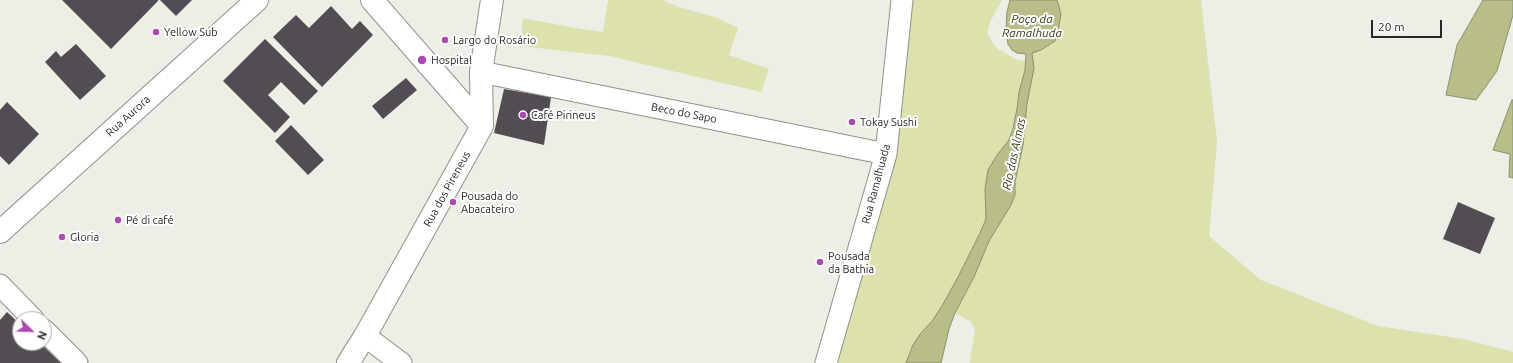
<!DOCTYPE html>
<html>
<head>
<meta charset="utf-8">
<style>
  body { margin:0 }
  #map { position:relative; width:1513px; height:363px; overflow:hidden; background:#edeee5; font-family:Ubuntu,sans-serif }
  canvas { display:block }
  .north { position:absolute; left:12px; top:311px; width:40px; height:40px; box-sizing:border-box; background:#fff; border:1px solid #a9a9a7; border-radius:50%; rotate:113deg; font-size:11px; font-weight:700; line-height:16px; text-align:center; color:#272724 }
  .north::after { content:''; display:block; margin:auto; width:14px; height:18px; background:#ab4ab1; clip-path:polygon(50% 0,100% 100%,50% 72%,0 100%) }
  .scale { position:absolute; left:1371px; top:20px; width:71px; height:18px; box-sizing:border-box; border:2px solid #272724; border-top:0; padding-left:5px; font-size:12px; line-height:14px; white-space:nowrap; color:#272724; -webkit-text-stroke:3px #fff; paint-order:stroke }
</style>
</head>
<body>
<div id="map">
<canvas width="1513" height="363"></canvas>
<div class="north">N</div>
<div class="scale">20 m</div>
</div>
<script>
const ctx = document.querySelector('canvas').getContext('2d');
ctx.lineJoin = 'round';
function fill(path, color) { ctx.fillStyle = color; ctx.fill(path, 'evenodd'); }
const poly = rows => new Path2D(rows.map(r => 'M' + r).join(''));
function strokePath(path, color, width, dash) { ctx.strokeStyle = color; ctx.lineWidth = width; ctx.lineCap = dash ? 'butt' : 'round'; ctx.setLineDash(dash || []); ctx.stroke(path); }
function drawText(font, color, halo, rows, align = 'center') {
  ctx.font = font + ' Ubuntu,sans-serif'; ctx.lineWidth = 4; ctx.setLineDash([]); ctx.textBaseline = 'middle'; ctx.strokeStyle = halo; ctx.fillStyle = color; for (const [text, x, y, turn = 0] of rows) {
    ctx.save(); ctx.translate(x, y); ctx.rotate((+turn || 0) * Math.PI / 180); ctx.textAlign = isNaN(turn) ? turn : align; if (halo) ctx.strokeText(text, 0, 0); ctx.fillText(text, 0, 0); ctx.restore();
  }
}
fill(poly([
  [608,0,663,0,678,7,715,17,738,28,729,55,769,69,761,92,609,56,520,46,523,18,575,28,603,32],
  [902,0,1001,0,1001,2,990,22,987,33,994,45,998,49,1017,60,1026,61,1025,70,1019,92,1017,109,1009,140,997,155,988,170,985,189,986,219,980,233,958,277,943,304,933,320,921,333,906,363,826,363,886,154],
  [1057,0,1201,0,1217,142,1209,236,1261,280,1378,326,1463,339,1513,352,1513,363,970,363,975,329,970,321,955,313,974,277,989,241,1011,205,1015,195,1015,182,1031,84,1032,53,1041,50,1047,46,1061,14]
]), '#dce1ad');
const water = poly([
  [1010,0,1057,0,1061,14,1058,31,1055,41,1041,50,1032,53,1034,68,1027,104,1023,145,1015,182,1015,195,1011,205,989,241,974,277,955,313,949,329,941,363,906,363,913,345,921,333,933,320,943,304,958,277,980,233,986,219,985,189,988,170,997,155,1009,140,1013,128,1017,109,1019,92,1025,70,1026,54,1017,53,1012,50,1008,44,1006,30,1007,12,1010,0],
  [1483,0,1513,0,1513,15,1497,71,1476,100,1446,95,1457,45,1483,0],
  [1512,100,1513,100,1513,178,1509,177,1510,154,1493,150,1512,100]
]);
fill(water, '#b8bd89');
strokePath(water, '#8c906b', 1);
fill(poly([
  [62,0,158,0,158,1,111,49],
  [160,0,192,0,176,16],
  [331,6,352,29,360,21,373,35,322,87,273,37,296,15,309,28],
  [265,39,318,91,304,105,281,82,268,95,290,117,275,133,223,81],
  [76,44,106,76,80,100,45,62,56,51,61,57],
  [406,78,417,90,383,119,372,106],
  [504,89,551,97,544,145,494,133],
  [7,102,39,134,9,165,0,156,0,110],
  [291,125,324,160,308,175,275,141],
  [1458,202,1495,218,1480,254,1443,239],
  [7,312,20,324,20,343,40,343,61,363,0,363,0,320]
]), '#534d53');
const minor = poly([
  [481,72,886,154],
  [0,285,33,319],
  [44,330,77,363],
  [365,336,401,363],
  [826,363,886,154,902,0]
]);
const tertiary = poly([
  [372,0,482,126],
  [348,363,365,336,482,126,481,72,492,0]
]);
const secondary = poly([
  [0,232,257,0]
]);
strokePath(minor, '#919289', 23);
strokePath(tertiary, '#919289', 24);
strokePath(secondary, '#919289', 24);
strokePath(minor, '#fff', 21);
strokePath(tertiary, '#fff', 22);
strokePath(secondary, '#fff', 22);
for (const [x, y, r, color] of [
  [156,32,4,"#ab4ab1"],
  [445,40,4,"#ab4ab1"],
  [422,60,5,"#ab4ab1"],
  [523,115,4,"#ab4ab1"],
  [852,122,4,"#ab4ab1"],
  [453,202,4,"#ab4ab1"],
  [118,220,4,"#ab4ab1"],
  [62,237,4,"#ab4ab1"],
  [820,262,4,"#ab4ab1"]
]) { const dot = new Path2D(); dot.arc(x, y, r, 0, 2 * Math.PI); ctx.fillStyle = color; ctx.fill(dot); strokePath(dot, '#fff', 1.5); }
drawText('11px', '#272724', '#fff', [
  ["Yellow Sub",164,32],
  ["Largo do Rosário",453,40],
  ["Hospital",431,60],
  ["Café Pirineus",531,115],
  ["Tokay Sushi",860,122],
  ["Pousada do",461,196],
  ["Abacateiro",461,209],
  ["Pé di café",126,220],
  ["Gloria",70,237],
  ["Pousada",828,256],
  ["da Bathia",828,269]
], 'left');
drawText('11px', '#272724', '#fff', [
  ["Beco do Sapo",684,113,11],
  ["Rua Aurora",128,116,-42],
  ["Rua Ramalhuada",876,184,-75],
  ["Rua dos Pireneus",447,189,-61]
]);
drawText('italic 12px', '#393b13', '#fff', [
  ["Poço da",1032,19],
  ["Ramalhuda",1032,33],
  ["Rio das Almas",1014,154,-78]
]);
</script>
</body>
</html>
